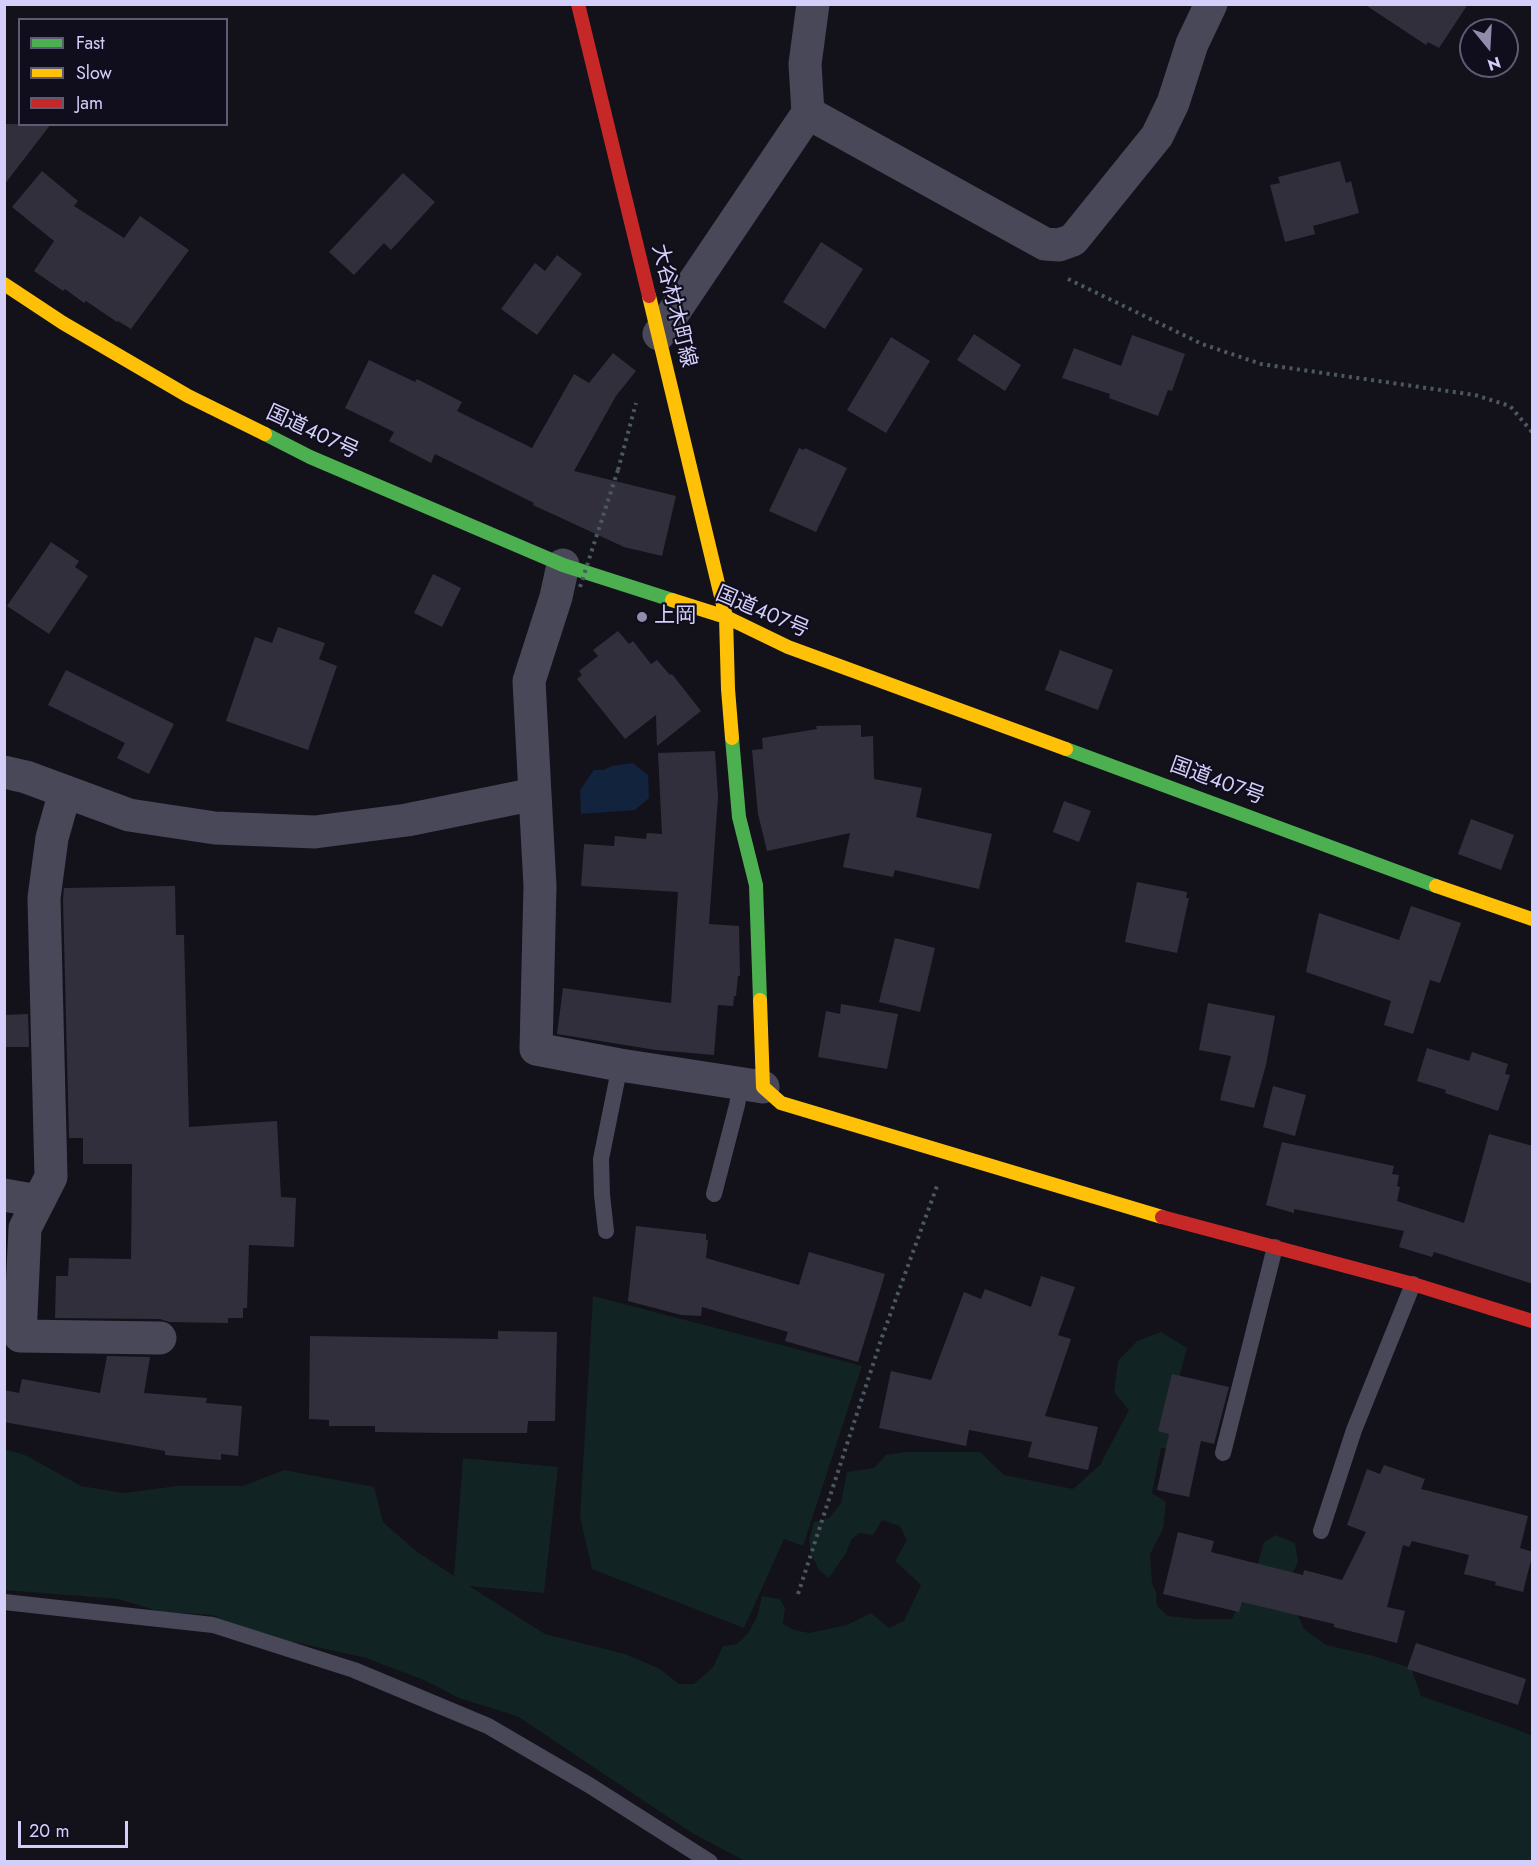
<!DOCTYPE html>
<html>
<head>
<meta charset="utf-8">
<style>
  body { margin:0 }
  #map { position:relative; width:1537px; height:1866px; overflow:hidden; background:#13121a; font-family:Jost,sans-serif }
  canvas { display:block }
  .frame { position:absolute; inset:0; border:6px solid #d4cffa; pointer-events:none }
  .legend { position:absolute; left:18px; top:18px; width:210px; height:108px; box-sizing:border-box; background:#100e1d; border:2px solid #5e5b75; margin:0; padding:8px 10px; list-style:none; font-size:18px; color:#d4cffa }
  .legend li { display:flex; align-items:center; gap:12px; height:30px }
  .legend b { width:30px; border:2px solid #5e5b75 }
  .north { position:absolute; left:1459px; top:18px; width:60px; height:60px; box-sizing:border-box; background:#100e1d; border:2px solid #5e5b75; border-radius:50%; rotate:162deg; font-size:16px; font-weight:700; line-height:24px; text-align:center; color:#d4cffa }
  .north::after { content:''; display:block; margin:auto; width:21px; height:27px; background:#908dac; clip-path:polygon(50% 0,100% 100%,50% 72%,0 100%) }
  .scale { position:absolute; left:18px; top:1821px; width:110px; height:27px; box-sizing:border-box; border:3px solid #d4cffa; border-top:0; padding-left:8px; font-size:18px; line-height:21px; white-space:nowrap; color:#d4cffa; -webkit-text-stroke:4px #100e1d; paint-order:stroke }
</style>
</head>
<body>
<div id="map">
<canvas width="1537" height="1866"></canvas>
<div class="frame"></div>
<ul class="legend">
<li><b style="height:8px;background:#4caf50"></b>Fast</li>
<li><b style="height:8px;background:#ffc107"></b>Slow</li>
<li><b style="height:8px;background:#c62828"></b>Jam</li>
</ul>
<div class="north">N</div>
<div class="scale">20 m</div>
</div>
<script>
const ctx = document.querySelector('canvas').getContext('2d');
ctx.lineJoin = 'round';
function fill(path, color) { ctx.fillStyle = color; ctx.fill(path, 'evenodd'); }
const poly = rows => new Path2D(rows.map(r => 'M' + r).join(''));
function strokePath(path, color, width, dash) { ctx.strokeStyle = color; ctx.lineWidth = width; ctx.lineCap = dash ? 'butt' : 'round'; ctx.setLineDash(dash || []); ctx.stroke(path); }
function drawText(font, color, halo, rows, align = 'center') {
  ctx.font = font + ' Jost,"Noto Sans JP",sans-serif'; ctx.lineWidth = 4.5; ctx.setLineDash([]); ctx.textBaseline = 'middle'; ctx.strokeStyle = halo; ctx.fillStyle = color; for (const [text, x, y, turn = 0] of rows) {
    ctx.save(); ctx.translate(x, y); ctx.rotate((+turn || 0) * Math.PI / 180); ctx.textAlign = isNaN(turn) ? turn : align; if (halo) ctx.strokeText(text, 0, 0); ctx.fillText(text, 0, 0); ctx.restore();
  }
}
fill(poly([
  [593,1296,862,1366,803,1546,784,1539,744,1628,592,1569,580,1517],
  [1161,1332,1187,1348,1177,1386,1178,1450,1161,1448,1152,1493,1166,1502,1163,1529,1150,1554,1152,1583,1156,1592,1157,1606,1168,1616,1195,1619,1232,1619,1257,1566,1264,1542,1276,1535,1295,1543,1298,1562,1290,1578,1293,1605,1304,1629,1326,1645,1370,1655,1411,1668,1421,1696,1516,1729,1532,1736,1532,1861,745,1861,692,1833,517,1716,459,1698,424,1680,366,1658,299,1643,265,1640,213,1615,161,1612,118,1599,5,1590,4,1449,25,1455,81,1486,124,1493,177,1486,243,1486,284,1470,374,1487,383,1522,416,1551,454,1576,463,1458,558,1467,544,1593,469,1586,545,1634,625,1654,660,1669,679,1684,694,1684,713,1667,723,1646,737,1644,748,1633,757,1617,762,1596,780,1599,785,1608,783,1624,794,1630,809,1633,847,1625,871,1613,889,1628,904,1621,921,1585,895,1561,907,1540,900,1526,882,1520,873,1535,859,1533,851,1540,846,1553,829,1578,819,1570,811,1554,809,1541,814,1522,829,1518,841,1503,847,1472,874,1468,886,1455,905,1452,980,1452,1004,1475,1073,1489,1100,1465,1129,1410,1114,1392,1118,1361,1137,1341]
]), '#122324');
fill(poly([
  [633,763,648,775,649,798,635,810,581,814,580,790,594,770,603,770,612,766]
]), '#12233d');
fill(poly([
  [1364,4,1468,4,1439,48,1428,42,1426,45],
  [4,124,51,124,4,185],
  [1340,161,1346,183,1351,181,1359,213,1313,226,1315,234,1285,242,1270,185,1280,183,1278,177],
  [42,171,78,201,74,206,124,238,140,216,189,250,131,329,118,321,117,322,86,301,84,303,65,289,63,291,34,271,54,241,12,207],
  [403,173,435,202,391,250,384,243,354,275,329,252],
  [821,242,863,269,825,329,783,302],
  [557,255,582,274,537,335,501,309,535,263,545,271],
  [974,334,1021,365,1005,391,957,360],
  [1132,335,1185,354,1172,391,1168,390,1158,416,1109,398,1110,394,1062,378,1074,348,1121,366],
  [891,337,930,361,886,433,847,410],
  [613,353,636,371,616,396,574,471,676,496,662,556,624,547,533,505,534,503,435,454,431,463,389,441,394,432,345,408,369,360,415,382,417,379,462,402,457,411,532,448,574,374,589,383],
  [799,448,804,450,805,448,847,468,816,532,769,511],
  [51,542,79,561,75,567,88,576,49,634,7,606],
  [433,574,461,588,442,627,414,613],
  [278,627,325,643,319,659,337,666,308,750,226,721,255,637,272,643],
  [618,631,629,644,633,641,651,664,657,660,670,675,672,674,701,711,657,746,656,715,625,739,577,679,582,675,579,671,598,656,593,650],
  [1060,650,1113,670,1098,710,1045,690],
  [66,670,174,724,149,774,117,758,125,743,48,705],
  [861,725,861,737,873,736,874,779,922,788,916,817,992,834,979,889,895,870,893,877,843,867,850,833,767,851,758,814,752,750,763,749,762,738,817,729,816,726],
  [715,751,718,797,709,924,739,926,740,976,738,976,736,996,734,996,733,1006,718,1005,714,1055,656,1050,557,1034,563,988,671,1003,678,892,581,886,584,844,614,846,615,836,646,839,647,833,662,834,658,753],
  [1064,801,1091,811,1079,842,1053,832],
  [1471,819,1514,835,1501,870,1458,854],
  [1137,882,1187,892,1186,898,1189,898,1177,953,1125,942],
  [175,886,176,935,184,935,189,1127,277,1121,281,1197,296,1198,294,1247,249,1245,247,1308,243,1308,243,1318,228,1318,228,1323,169,1322,160,1319,55,1318,56,1276,68,1276,69,1258,131,1259,132,1164,83,1164,83,1138,69,1138,63,899,64,888],
  [1411,906,1461,923,1440,983,1430,980,1413,1034,1384,1025,1391,1001,1306,972,1319,913,1399,940],
  [895,938,935,948,920,1012,879,1002],
  [1208,1003,1275,1016,1266,1065,1254,1108,1220,1100,1231,1056,1199,1050],
  [841,1004,898,1014,887,1069,818,1057,826,1011,840,1014],
  [28,1014,29,1047,4,1047,4,1015],
  [1427,1048,1469,1061,1472,1052,1508,1064,1505,1074,1510,1075,1498,1111,1445,1093,1446,1090,1417,1081],
  [1273,1086,1306,1095,1295,1136,1263,1127],
  [1489,1134,1533,1146,1533,1284,1434,1252,1432,1257,1399,1247,1404,1231,1294,1209,1294,1213,1266,1205,1282,1142,1394,1166,1392,1174,1399,1175,1397,1186,1400,1187,1397,1201,1464,1223],
  [636,1226,706,1234,706,1240,708,1240,706,1258,799,1285,809,1252,885,1274,858,1362,785,1341,788,1332,702,1307,701,1316,681,1315,628,1301],
  [1041,1276,1075,1287,1058,1335,1071,1339,1045,1416,1098,1427,1088,1470,1028,1457,1032,1442,969,1430,966,1446,879,1428,891,1371,931,1380,964,1292,981,1299,985,1289,1031,1307],
  [498,1331,557,1332,555,1421,528,1421,527,1433,443,1433,375,1432,375,1426,329,1426,329,1420,309,1419,310,1336,498,1339],
  [107,1356,150,1357,144,1393,207,1398,206,1403,242,1406,238,1456,221,1454,221,1460,165,1455,165,1451,4,1422,4,1390,19,1393,22,1379,100,1393],
  [1172,1374,1229,1387,1214,1444,1201,1441,1189,1497,1157,1490,1169,1434,1158,1431],
  [1384,1465,1425,1479,1421,1489,1528,1516,1520,1548,1533,1552,1523,1592,1495,1585,1496,1582,1464,1574,1469,1555,1412,1541,1409,1547,1403,1545,1387,1607,1405,1611,1397,1643,1334,1627,1334,1624,1242,1602,1239,1612,1163,1594,1178,1532,1214,1541,1211,1552,1303,1575,1304,1570,1342,1580,1366,1532,1347,1525,1367,1469,1380,1474],
  [1416,1643,1526,1679,1518,1705,1407,1669]
]), '#312f3c');
strokePath(poly([
  [1068,279,1202,344,1261,364,1475,395,1510,406,1532,432],
  [618,470,636,403],
  [798,1594,882,1337,937,1186]
]), '#4b5761', 4, [3, 4.5]);
strokePath(poly([
  [714,1194,737,1105,741,1084],
  [606,1231,602,1195,601,1159,620,1065],
  [1223,1453,1275,1247],
  [1321,1531,1354,1430,1413,1284],
  [4,1602,213,1625,354,1670,488,1726,589,1785,710,1862]
]), '#484859', 16);
strokePath(poly([
  [808,113,1045,244,1059,245,1073,240,1157,136,1173,103,1192,44,1211,4],
  [659,334,808,113,805,64,813,4],
  [4,772,26,777,129,815,215,828,315,832,407,820,535,794,529,681,556,597,563,565],
  [65,792,52,838,44,898,51,1177,25,1228,20,1336,160,1338],
  [535,794,540,886,536,1049,620,1065,763,1087],
  [4,1195,38,1201]
]), '#484859', 33);
strokePath(poly([
  [265,434,310,457,563,565,672,600],
  [732,738,739,817,756,885,760,1000],
  [1066,749,1436,886]
]), '#4caf50', 14);
strokePath(poly([
  [4,284,63,323,188,396,265,434],
  [649,296,726,617,728,689,732,738],
  [672,600,726,617,788,647,1066,749],
  [1436,886,1532,919],
  [760,1000,763,1087,781,1103,1162,1217]
]), '#ffc107', 14);
strokePath(poly([
  [578,4,649,296],
  [1162,1217,1413,1284,1532,1321]
]), '#c62828', 14);
strokePath(poly([
  [580,587,618,470]
]), '#4b5761', 4, [3, 4.5]);
for (const [x, y, r, color] of [
  [642,617,6,"#908dac"]
]) { const dot = new Path2D(); dot.arc(x, y, r, 0, 2 * Math.PI); ctx.fillStyle = color; ctx.fill(dot); strokePath(dot, '#100e1d', 2); }
drawText('21px', '#d4cffa', '#100e1d', [
  ["大谷材木町線",673,306,76],
  ["国道407号",312,433,25],
  ["国道407号",762,613,23],
  ["国道407号",1217,782,20]
]);
drawText('21px', '#d4cffa', '#100e1d', [
  ["上岡",654,617]
], 'left');
</script>
</body>
</html>
